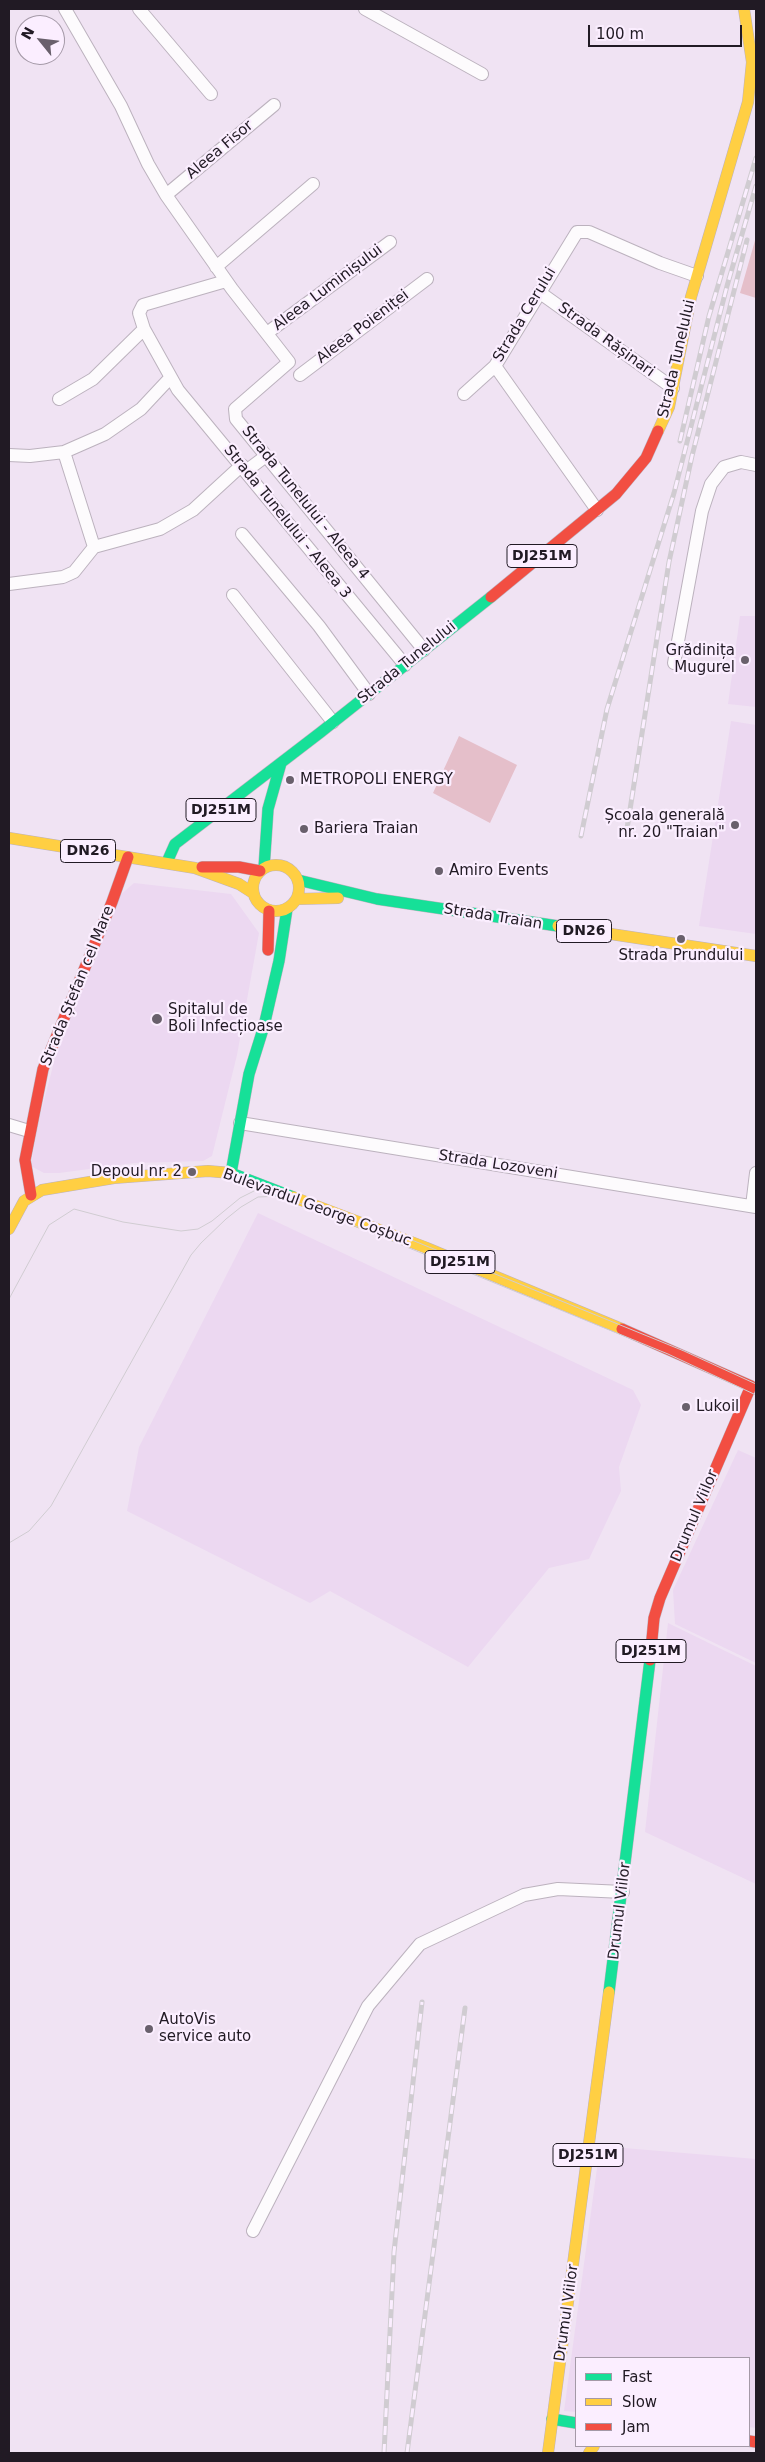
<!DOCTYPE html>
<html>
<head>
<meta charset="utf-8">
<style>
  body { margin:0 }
  #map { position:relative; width:765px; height:2462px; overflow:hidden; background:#f0e3f3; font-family:"DejaVu Sans",sans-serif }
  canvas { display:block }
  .frame { position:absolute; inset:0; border:10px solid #211a24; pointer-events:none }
  .legend { position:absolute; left:575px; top:2357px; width:175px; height:90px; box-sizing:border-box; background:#fbeeff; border:1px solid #a499a7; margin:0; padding:6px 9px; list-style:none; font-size:15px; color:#211a24 }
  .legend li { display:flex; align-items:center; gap:10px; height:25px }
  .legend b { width:25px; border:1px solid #a499a7 }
  .north { position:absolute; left:15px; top:15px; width:50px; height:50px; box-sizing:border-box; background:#fbeeff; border:1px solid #a499a7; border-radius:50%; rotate:299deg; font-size:14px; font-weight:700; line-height:20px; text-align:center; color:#211a24 }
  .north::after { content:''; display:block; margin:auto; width:18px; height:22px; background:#69606c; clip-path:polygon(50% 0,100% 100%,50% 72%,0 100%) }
  .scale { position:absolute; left:588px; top:25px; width:154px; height:22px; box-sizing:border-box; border:2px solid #211a24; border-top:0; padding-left:6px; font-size:15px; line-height:18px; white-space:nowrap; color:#211a24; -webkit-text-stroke:4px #fbeeff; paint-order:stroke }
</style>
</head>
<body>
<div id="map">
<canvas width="765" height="2462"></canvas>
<div class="frame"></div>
<ul class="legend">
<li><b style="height:6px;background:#16e098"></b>Fast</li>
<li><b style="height:6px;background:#ffcf43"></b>Slow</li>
<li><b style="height:6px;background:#f24e42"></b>Jam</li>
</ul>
<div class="north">N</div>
<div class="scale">100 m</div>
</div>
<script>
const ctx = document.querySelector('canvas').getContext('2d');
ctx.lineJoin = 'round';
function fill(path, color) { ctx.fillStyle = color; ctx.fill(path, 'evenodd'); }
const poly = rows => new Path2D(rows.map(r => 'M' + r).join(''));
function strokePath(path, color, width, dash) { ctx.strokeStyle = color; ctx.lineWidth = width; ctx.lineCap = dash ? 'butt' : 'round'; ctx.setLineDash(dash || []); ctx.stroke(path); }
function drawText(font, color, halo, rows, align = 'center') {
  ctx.font = font + ' "DejaVu Sans",sans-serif'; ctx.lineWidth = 4.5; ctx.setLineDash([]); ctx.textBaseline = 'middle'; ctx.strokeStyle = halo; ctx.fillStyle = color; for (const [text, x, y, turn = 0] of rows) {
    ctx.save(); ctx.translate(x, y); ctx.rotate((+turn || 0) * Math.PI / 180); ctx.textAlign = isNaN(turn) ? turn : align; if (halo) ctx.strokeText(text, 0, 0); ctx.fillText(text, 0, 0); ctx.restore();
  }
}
fill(poly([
  [740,616,756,616,756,707,728,704],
  [731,721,756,725,756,934,699,926],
  [134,883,231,894,259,933,237,1055,212,1156,203,1161,134,1163,59,1173,44,1173,31,1166,38,1124,55,1058,118,897],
  [258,1213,633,1390,641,1405,619,1467,621,1491,589,1559,549,1568,468,1667,330,1591,310,1603,127,1511,139,1447],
  [738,1450,756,1458,756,1663,675,1624,673,1590],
  [668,1623,756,1666,756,1884,645,1832],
  [600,2146,756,2159,756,2428,749,2427,749,2358,576,2358,576,2412,564,2411]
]), '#ecd8f1');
fill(poly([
  [756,237,756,298,740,293],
  [459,736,517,765,490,823,433,793]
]), '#e5bfca');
const street = poly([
  [65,9,121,106,148,164,166,195,232,289,289,362,235,409,236,419,424,650],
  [139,9,211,94],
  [365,9,482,74],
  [166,195,274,105],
  [216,267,313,184],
  [226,281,143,305,139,313,144,329,178,390,405,665],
  [539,292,673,388],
  [267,333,390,242],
  [495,366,597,510],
  [300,375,427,279],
  [464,394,495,366,577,232,589,232,660,263,697,276],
  [59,399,93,379,144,329],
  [64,452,94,547],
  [9,455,30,456,64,452,105,434,141,409,170,378],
  [246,471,266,456],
  [242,534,319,626,369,694],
  [9,584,63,577,74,572,94,547,160,529,193,510,242,465],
  [233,595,333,722],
  [674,663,702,511,711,484,724,467,741,462,756,465],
  [240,1123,756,1207],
  [9,1125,29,1131],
  [752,1206,756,1173],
  [253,2231,368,2006,420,1944,524,1895,558,1889,623,1892]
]);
const fast = poly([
  [167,862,175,844,321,732,491,597],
  [264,868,268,809,281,763],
  [298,880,377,899,558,926],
  [287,909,279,961,264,1026,249,1074,231,1173,293,1197],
  [609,1992,650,1660],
  [552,2419,576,2423]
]);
const slow = poly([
  [658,431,669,407,691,297,748,102,752,62,744,9],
  [9,838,195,868,239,884,253,893],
  '253 888a23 23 0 1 1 46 0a23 23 0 1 1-46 0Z',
  [297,899,338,898],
  [558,926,756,956],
  [293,1197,427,1248,622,1329],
  [9,1229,24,1201,42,1190,114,1178,208,1171,231,1173],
  [548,2453,609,1992],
  [589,2453,594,2446]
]);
const jam = poly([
  [491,597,616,494,646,458,658,431],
  [202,867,239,867,260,871],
  [268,950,269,911],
  [31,1195,25,1160,43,1069,112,902,128,857],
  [622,1329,751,1386,660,1598,654,1618,650,1660],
  [749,2441,756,2442]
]);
strokePath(street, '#bcb2be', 14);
strokePath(fast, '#bcb2be', 12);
strokePath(slow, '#bcb2be', 12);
strokePath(jam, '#bcb2be', 12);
strokePath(street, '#fdfbfd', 12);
strokePath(fast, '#16e098', 11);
strokePath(slow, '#ffcf43', 11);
strokePath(jam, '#f24e42', 11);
strokePath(poly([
  [375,1225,684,1351,756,1384],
  [9,1299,49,1225,74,1209,123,1222,181,1231,198,1229,212,1221,240,1198,258,1189,272,1187,291,1192],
  [9,1543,29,1531,51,1506,191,1255,201,1243,226,1219,241,1207,258,1197,282,1196,668,1354,756,1395]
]), '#d0ccd1', 1);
const rail = poly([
  [680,441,709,316,756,158],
  [626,835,669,562,692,456,747,240],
  [581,836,607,709,674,493,727,286,756,186],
  [384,2453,394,2252,422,2002],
  [407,2453,465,2008]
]);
strokePath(rail, '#d0ccd1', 5);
strokePath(rail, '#fbeeff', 3, [9]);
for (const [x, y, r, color] of [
  [745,660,5,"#69606c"],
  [290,780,5,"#69606c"],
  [735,825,5,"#69606c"],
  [304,829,5,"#69606c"],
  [439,871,5,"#69606c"],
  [681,939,5,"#69606c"],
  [157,1019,6,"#69606c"],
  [192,1172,5,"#69606c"],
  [686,1407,5,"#69606c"],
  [149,2029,5,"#69606c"]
]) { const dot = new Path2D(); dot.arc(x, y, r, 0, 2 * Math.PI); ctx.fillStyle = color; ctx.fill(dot); strokePath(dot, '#fbeeff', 2); }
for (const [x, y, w] of [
  [542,556,70],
  [221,810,70],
  [88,851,55],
  [584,931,55],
  [460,1262,70],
  [651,1651,70],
  [588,2155,70]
]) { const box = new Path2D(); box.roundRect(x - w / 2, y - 11.5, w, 23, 4); ctx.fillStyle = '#fbeeff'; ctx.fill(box); strokePath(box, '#211a24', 1); }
drawText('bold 14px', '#211a24', null, [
  ["DJ251M",542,556],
  ["DJ251M",221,810],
  ["DN26",88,851],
  ["DN26",584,931],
  ["DJ251M",460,1262],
  ["DJ251M",651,1651],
  ["DJ251M",588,2155]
]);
drawText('15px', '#211a24', '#fbeeff', [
  ["Aleea Fisor",220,150,-40],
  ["Aleea Luminișului",328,288,-37],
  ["Strada Cerului",525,315,-59],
  ["Aleea Poieniței",363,327,-37],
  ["Strada Rășinari",606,340,36],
  ["Strada Tunelului",677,359,-77],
  ["Strada Tunelului - Aleea 4",305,503,51],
  ["Strada Tunelului - Aleea 3",287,522,51],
  ["Strada Tunelului",407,663,-39],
  ["Strada Traian",493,917,9],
  ["Strada Ștefan cel Mare",78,986,-68],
  ["Strada Lozoveni",498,1165,9],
  ["Bulevardul George Coșbuc",317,1208,20],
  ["Drumul Viilor",695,1516,-67],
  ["Drumul Viilor",620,1911,-83],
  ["Drumul Viilor",567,2313,-82]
]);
drawText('15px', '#211a24', '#fbeeff', [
  ["Grădinița",735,651,"right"],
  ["Mugurel",735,668,"right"],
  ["METROPOLI ENERGY",300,780],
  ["Școala generală",725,816,"right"],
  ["nr. 20 \"Traian\"",725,833,"right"],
  ["Bariera Traian",314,829],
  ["Amiro Events",449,871],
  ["Strada Prundului",681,956,"center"],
  ["Spitalul de",168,1010],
  ["Boli Infecțioase",168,1027],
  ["Depoul nr. 2",182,1172,"right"],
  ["Lukoil",696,1407],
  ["AutoVis",159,2020],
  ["service auto",159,2037]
], 'left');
</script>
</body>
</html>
